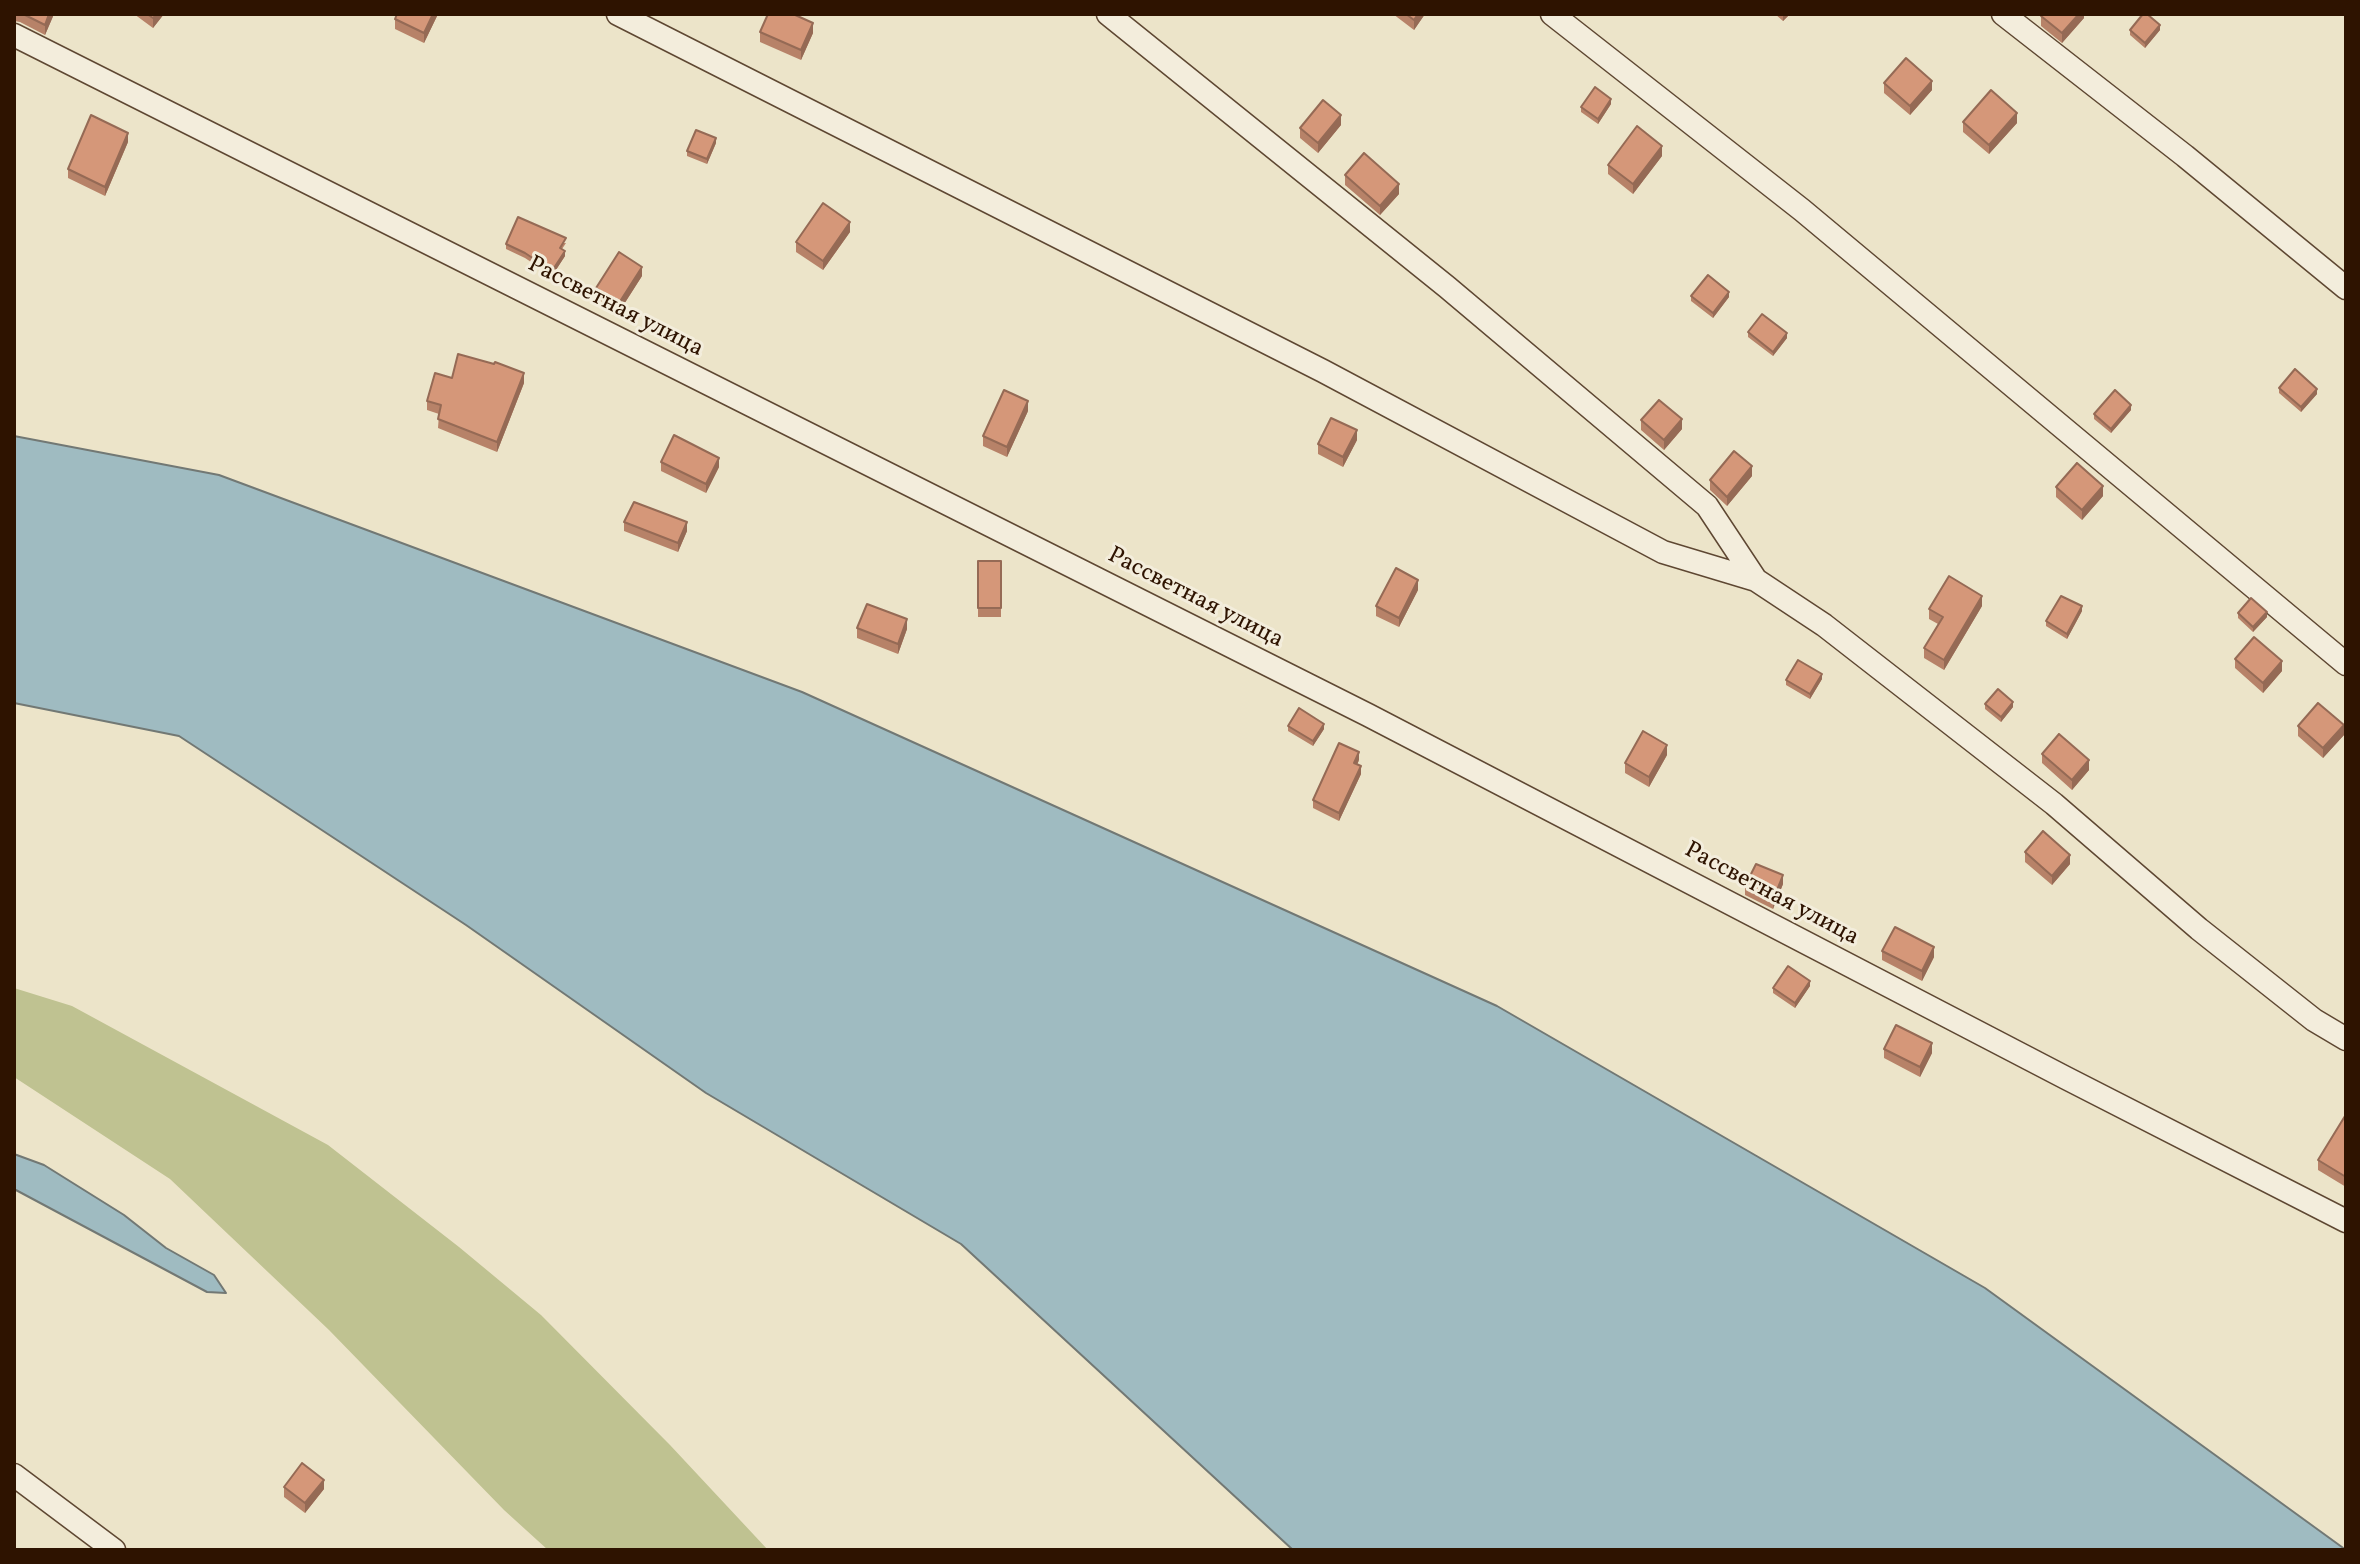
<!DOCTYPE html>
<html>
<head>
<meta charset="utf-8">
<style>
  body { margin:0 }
  #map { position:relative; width:2360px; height:1564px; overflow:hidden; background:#ece4c9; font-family:Vollkorn,serif }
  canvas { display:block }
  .frame { position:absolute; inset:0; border:16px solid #2e1300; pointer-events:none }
</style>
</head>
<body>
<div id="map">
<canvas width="2360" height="1564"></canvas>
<div class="frame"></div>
</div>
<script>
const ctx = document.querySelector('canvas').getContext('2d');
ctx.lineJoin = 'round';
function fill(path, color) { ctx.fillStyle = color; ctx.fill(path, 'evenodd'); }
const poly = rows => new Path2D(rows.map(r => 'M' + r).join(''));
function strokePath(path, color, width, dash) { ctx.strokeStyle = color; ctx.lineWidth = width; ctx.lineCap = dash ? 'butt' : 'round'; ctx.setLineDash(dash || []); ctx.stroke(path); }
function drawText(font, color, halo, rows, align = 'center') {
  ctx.font = font + ' Vollkorn,serif'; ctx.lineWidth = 6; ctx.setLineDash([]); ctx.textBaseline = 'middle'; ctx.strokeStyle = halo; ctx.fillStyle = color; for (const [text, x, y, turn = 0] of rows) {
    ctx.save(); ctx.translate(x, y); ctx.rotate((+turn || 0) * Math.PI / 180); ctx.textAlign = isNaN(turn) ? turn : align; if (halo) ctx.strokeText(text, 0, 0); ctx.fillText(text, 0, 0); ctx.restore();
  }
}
fill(poly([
  [14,988,72,1006,328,1145,459,1247,541,1315,670,1445,768,1550,548,1550,504,1510,329,1330,170,1179,14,1077]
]), '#bfc291');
const water = poly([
  [14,436,219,475,802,692,1497,1006,1985,1288,2346,1550,1293,1550,961,1244,706,1093,466,925,179,736,14,703,14,436],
  [14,1154,44,1165,124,1215,166,1248,214,1275,226,1293,207,1292,14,1189,14,1154]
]);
fill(water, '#9fbbc1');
strokePath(water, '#727874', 2);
const minor = poly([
  [618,14,1323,371,1663,552,1756,580,1824,625,2054,804,2199,929,2314,1020,2346,1039],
  [1108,14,1447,287,1707,506,1756,580],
  [1552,14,1802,210,2346,664],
  [2003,14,2185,156,2346,288],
  [14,35,1368,715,2066,1078,2346,1221],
  [14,1475,114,1550]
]);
strokePath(minor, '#5e4732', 25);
strokePath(minor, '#f3eddc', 22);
fill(poly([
  [14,14,54,14,45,35,20,22,14,21],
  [134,14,164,14,153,28],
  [397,14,438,14,424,43,395,29,395,19],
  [1393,14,1425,14,1414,30],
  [1775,14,1790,14,1783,21],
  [2084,14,2084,18,2062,43,2041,26,2041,16],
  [2130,30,2160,30,2145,48,2130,35],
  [760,32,813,33,801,60,760,42],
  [1884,83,1932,90,1910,115,1884,93],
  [1611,104,1598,124,1581,112,1581,107],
  [1963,122,2017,123,1989,154,1963,132],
  [1341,125,1318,153,1300,138,1300,128],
  [128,142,105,196,68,178,68,169],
  [716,143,707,164,687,156,687,151],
  [1662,156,1633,194,1608,174,1608,165],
  [1345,175,1399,194,1380,215,1345,185],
  [850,232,823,270,796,252,796,242],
  [566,243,562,249,565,256,552,276,525,258,506,249,506,244],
  [642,276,619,312,596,298,596,288],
  [1691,296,1729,297,1713,318,1691,301],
  [1748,332,1787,338,1773,356,1748,337],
  [452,378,524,383,497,452,438,428,439,414,427,410,427,401],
  [2279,388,2317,394,2301,412,2279,393],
  [2131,410,2111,433,2094,419,2094,414],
  [1028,411,1007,457,983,446,983,436],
  [1641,420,1682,429,1664,450,1641,430],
  [1357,440,1343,467,1318,454,1318,444],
  [661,462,719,467,706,493,661,471],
  [1752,476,1727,506,1710,490,1710,480],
  [2056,487,2103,496,2082,520,2056,497],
  [624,522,687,531,678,552,624,531],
  [978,561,1001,561,1001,617,978,617],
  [1418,590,1399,627,1376,616,1376,606],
  [1982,606,1944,670,1924,658,1924,648,1938,624,1929,619,1929,609],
  [2082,611,2067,639,2046,626,2046,621],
  [2238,613,2267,617,2253,632,2238,618],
  [857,628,907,629,898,654,857,638],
  [2235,659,2282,671,2263,693,2235,668],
  [1822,679,1810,699,1786,685,1786,680],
  [1985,704,2013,707,2001,722,1985,709],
  [1288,726,1324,729,1313,746,1288,731],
  [2298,726,2344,735,2323,758,2298,736],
  [2042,754,2089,770,2072,790,2042,763],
  [1667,755,1649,787,1625,773,1625,763],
  [1359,760,1357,765,1361,774,1339,821,1313,808,1313,800],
  [2025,852,2070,864,2052,885,2025,862],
  [1783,884,1773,909,1745,895,1745,886],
  [1882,951,1934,957,1922,981,1882,960],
  [1810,986,1795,1008,1773,993,1773,988],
  [1884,1049,1932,1053,1920,1077,1884,1058],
  [2346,1117,2346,1187,2318,1170,2318,1160],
  [284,1487,324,1489,305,1513,284,1497]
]), '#b78268');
fill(poly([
  [49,14,54,14,45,35,45,25],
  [157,14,164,14,153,28,153,18],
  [433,14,438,14,424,43,424,33],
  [1418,14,1425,14,1414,30,1414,20],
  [1783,14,1790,14,1783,21],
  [2079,14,2084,14,2084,18,2062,43,2062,33],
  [813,23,813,33,801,60,801,50],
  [2160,25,2160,30,2145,48,2145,43],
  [1932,81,1932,90,1910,115,1910,106],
  [1611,99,1611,104,1598,124,1598,119],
  [2017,113,2017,123,1989,154,1989,145],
  [1341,115,1341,125,1318,153,1318,143],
  [128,133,128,142,105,196,105,187],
  [716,138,716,143,707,164,707,159],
  [1662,146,1662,156,1633,194,1633,184],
  [1399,184,1399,194,1380,215,1380,206],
  [850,222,850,232,823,270,823,261],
  [565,251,565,256,552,276,552,271],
  [642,267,642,276,619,312,619,303],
  [1729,292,1729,297,1713,318,1713,313],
  [1787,333,1787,338,1773,356,1773,352],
  [524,373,524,383,497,452,497,442],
  [2317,389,2317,394,2301,412,2301,407],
  [1028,401,1028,411,1007,457,1007,447],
  [2131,405,2131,410,2111,433,2111,429],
  [1682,419,1682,429,1664,450,1664,440],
  [1357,430,1357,440,1343,467,1343,457],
  [719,458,719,467,706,493,706,484],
  [1752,466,1752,476,1727,506,1727,497],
  [2103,486,2103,496,2082,520,2082,510],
  [687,522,687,531,678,552,678,543],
  [1418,580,1418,590,1399,627,1399,618],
  [1982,596,1982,606,1944,670,1944,660],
  [2082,606,2082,611,2067,639,2067,634],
  [2267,612,2267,617,2253,632,2253,627],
  [907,619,907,629,898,654,898,644],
  [2282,661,2282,671,2263,693,2263,683],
  [1822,674,1822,679,1810,699,1810,694],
  [2013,702,2013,707,2001,722,2001,717],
  [1324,724,1324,729,1313,746,1313,741],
  [2344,725,2344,735,2323,758,2323,748],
  [1667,745,1667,755,1649,787,1649,777],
  [1359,752,1359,760,1354,771,1354,763],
  [2089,760,2089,770,2072,790,2072,780],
  [1361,766,1361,774,1339,821,1339,813],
  [2070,855,2070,864,2052,885,2052,876],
  [1783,875,1783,884,1773,909,1773,900],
  [1934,947,1934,957,1922,981,1922,971],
  [1810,981,1810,986,1795,1008,1795,1003],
  [1932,1043,1932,1053,1920,1077,1920,1067],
  [324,1480,324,1489,305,1513,305,1503]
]), '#956a55');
const building = poly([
  [23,14,49,14,45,25,23,14],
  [147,14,157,14,153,18,147,14],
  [397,14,433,14,424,33,395,19,397,14],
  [768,14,793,14,813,23,801,50,760,32,768,14],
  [1406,14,1418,14,1414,20,1406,14],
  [2043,14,2079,14,2062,33,2041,16,2043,14],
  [2143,14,2147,14,2160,25,2145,43,2130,30,2143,14],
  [1906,58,1932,81,1910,106,1884,83,1906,58],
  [1595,87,1611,99,1598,119,1581,107,1595,87],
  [1991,90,2017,113,1989,145,1963,122,1991,90],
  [1323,100,1341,115,1318,143,1300,128,1323,100],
  [91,115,128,133,105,187,68,169,91,115],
  [1637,126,1662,146,1633,184,1608,165,1637,126],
  [696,130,716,138,707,159,687,151,696,130],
  [1364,153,1399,184,1380,206,1345,175,1364,153],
  [823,203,850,222,823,261,796,242,823,203],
  [518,217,566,238,560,248,565,251,552,271,525,253,506,244,518,217],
  [619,252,642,267,619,303,596,288,619,252],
  [1708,275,1729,292,1713,313,1691,296,1708,275],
  [1762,314,1787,333,1773,352,1748,332,1762,314],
  [458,354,494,364,495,362,524,373,497,442,438,419,441,405,427,401,435,373,452,378,458,354],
  [2295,369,2317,389,2301,407,2279,388,2295,369],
  [1004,390,1028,401,1007,447,983,436,1004,390],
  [2115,390,2131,405,2111,429,2094,414,2115,390],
  [1659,400,1682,419,1664,440,1641,420,1659,400],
  [1331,418,1357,430,1343,457,1318,444,1331,418],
  [674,435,719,458,706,484,661,462,674,435],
  [1734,451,1752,466,1727,497,1710,480,1734,451],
  [2077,463,2103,486,2082,510,2056,487,2077,463],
  [634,502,687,522,678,543,624,522,634,502],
  [978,561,1001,561,1001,608,978,608,978,561],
  [1396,568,1418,580,1399,618,1376,606,1396,568],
  [1949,576,1982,596,1944,660,1924,648,1943,617,1929,609,1949,576],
  [2061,596,2082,606,2067,634,2046,621,2061,596],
  [2251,598,2267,612,2253,627,2238,613,2251,598],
  [867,604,907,619,898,644,857,628,867,604],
  [2254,637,2282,661,2263,683,2235,659,2254,637],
  [1798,660,1822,674,1810,694,1786,680,1798,660],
  [1998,689,2013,702,2001,717,1985,704,1998,689],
  [2318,703,2344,725,2323,748,2298,726,2318,703],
  [1299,708,1324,724,1313,741,1288,726,1299,708],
  [1643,731,1667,745,1649,777,1625,763,1643,731],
  [2059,734,2089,760,2072,780,2042,754,2059,734],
  [1339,743,1359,752,1354,763,1361,766,1339,813,1313,800,1339,743],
  [2043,831,2070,855,2052,876,2025,852,2043,831],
  [1756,864,1783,875,1773,900,1745,886,1756,864],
  [1895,927,1934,947,1922,971,1882,951,1895,927],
  [1788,966,1810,981,1795,1003,1773,988,1788,966],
  [1896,1025,1932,1043,1920,1067,1884,1049,1896,1025],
  [2345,1116,2346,1117,2346,1177,2318,1160,2345,1116],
  [302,1463,324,1480,305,1503,284,1487,302,1463]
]);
fill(building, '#d59779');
strokePath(building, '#956a55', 2);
drawText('24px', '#2e1300', '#f3eddc', [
  ["Рассветная улица",615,308,27],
  ["Рассветная улица",1195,599,27],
  ["Рассветная улица",1771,895,28]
]);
</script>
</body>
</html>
